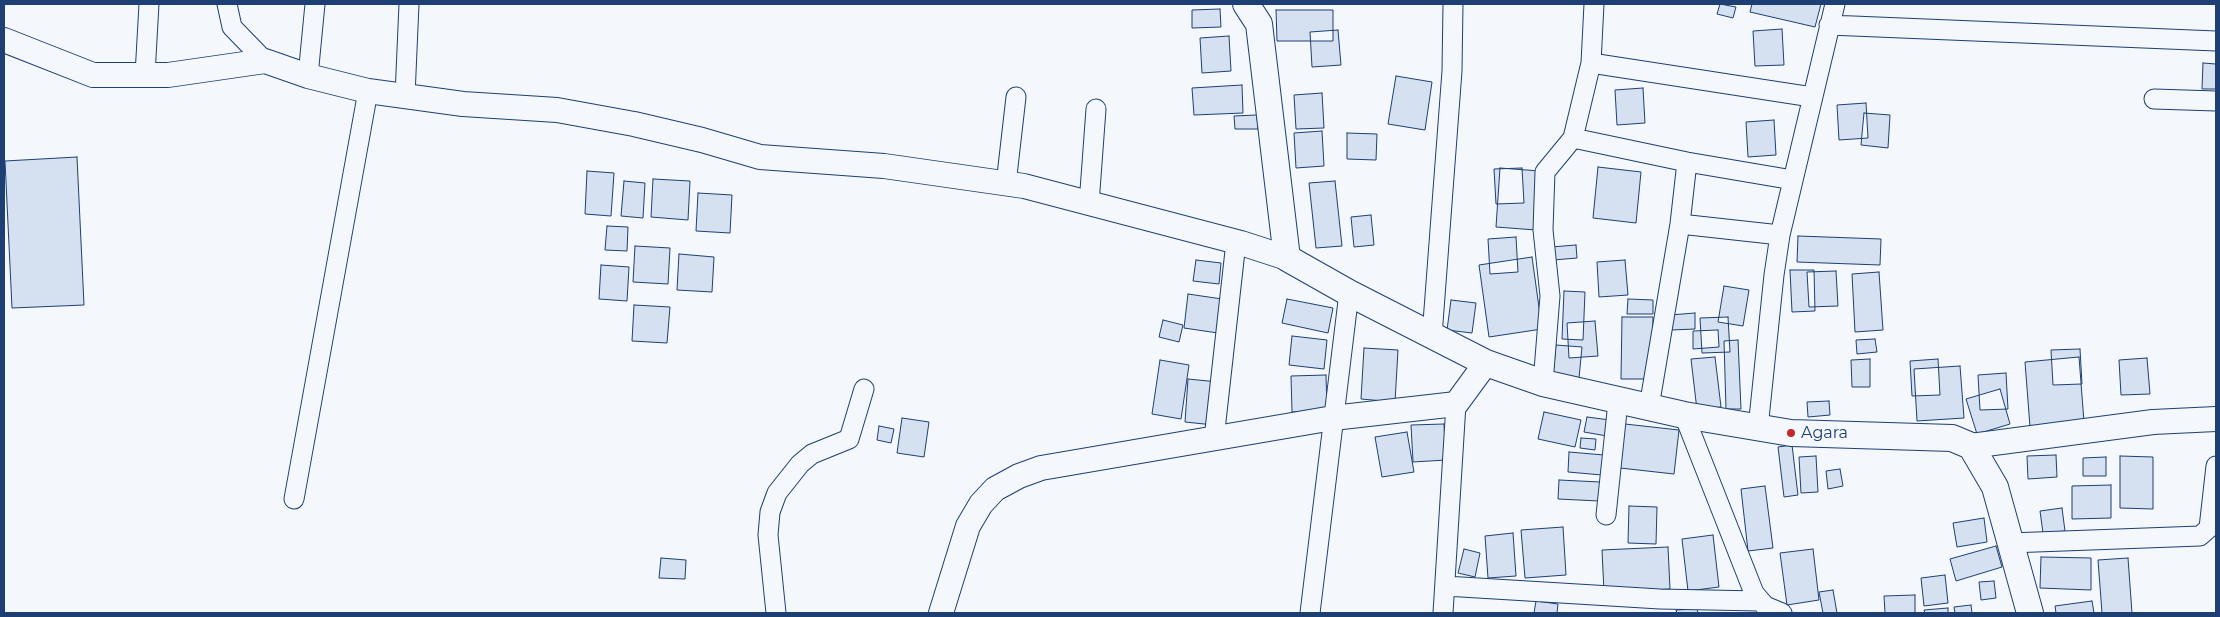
<!DOCTYPE html>
<html>
<head>
<meta charset="utf-8">
<style>
  body { margin:0 }
  #map { position:relative; width:2220px; height:617px; overflow:hidden; background:#f4f7fb; font-family:Montserrat,sans-serif }
  canvas { display:block }
  .frame { position:absolute; inset:0; border:5px solid #1d3f73; pointer-events:none }
</style>
</head>
<body>
<div id="map">
<canvas width="2220" height="617"></canvas>
<div class="frame"></div>
</div>
<script>
const ctx = document.querySelector('canvas').getContext('2d');
ctx.lineJoin = 'round';
function fill(path, color) { ctx.fillStyle = color; ctx.fill(path, 'evenodd'); }
const poly = rows => new Path2D(rows.map(r => 'M' + r).join(''));
function strokePath(path, color, width, dash) { ctx.strokeStyle = color; ctx.lineWidth = width; ctx.lineCap = dash ? 'butt' : 'round'; ctx.setLineDash(dash || []); ctx.stroke(path); }
function drawText(font, color, halo, rows, align = 'center') {
  ctx.font = font + ' Montserrat,sans-serif'; ctx.lineWidth = 4; ctx.setLineDash([]); ctx.textBaseline = 'middle'; ctx.strokeStyle = halo; ctx.fillStyle = color; for (const [text, x, y, turn = 0] of rows) {
    ctx.save(); ctx.translate(x, y); ctx.rotate((+turn || 0) * Math.PI / 180); ctx.textAlign = isNaN(turn) ? turn : align; if (halo) ctx.strokeText(text, 0, 0); ctx.fillText(text, 0, 0); ctx.restore();
  }
}
const building = poly([
  [1720,4,1736,7,1733,18,1717,14,1720,4],
  [1752,4,1821,4,1815,27,1750,12,1752,4],
  [1220,9,1221,27,1192,28,1192,10,1220,9],
  [1276,10,1333,10,1333,41,1277,41,1276,10],
  [1782,29,1784,65,1755,66,1753,31,1782,29],
  [1338,30,1341,65,1312,67,1310,32,1338,30],
  [1229,36,1231,71,1202,73,1200,38,1229,36],
  [2203,63,2216,64,2216,89,2202,89,2203,63],
  [1396,76,1432,82,1425,130,1388,124,1396,76],
  [1242,85,1243,113,1194,115,1192,88,1242,85],
  [1643,88,1645,123,1617,125,1615,90,1643,88],
  [1322,93,1324,128,1296,129,1294,95,1322,93],
  [1866,103,1868,138,1839,140,1837,105,1866,103],
  [1864,113,1890,115,1888,148,1861,145,1864,113],
  [1257,115,1258,129,1235,129,1234,116,1257,115],
  [1774,120,1776,155,1748,157,1746,122,1774,120],
  [1322,131,1324,166,1296,168,1294,133,1322,131],
  [1347,133,1377,134,1376,160,1347,159,1347,133],
  [77,157,84,305,12,308,5,161,77,157],
  [1598,167,1641,172,1636,223,1593,218,1598,167],
  [1500,168,1540,171,1536,230,1496,227,1500,168],
  [1522,168,1524,203,1496,204,1494,169,1522,168],
  [587,171,614,173,611,216,585,214,587,171],
  [653,179,690,181,688,220,651,217,653,179],
  [624,181,645,183,643,218,621,216,624,181],
  [1335,181,1342,246,1316,248,1309,183,1335,181],
  [698,193,732,195,730,233,696,231,698,193],
  [1371,215,1374,245,1354,247,1351,217,1371,215],
  [607,226,628,227,627,251,605,250,607,226],
  [1798,236,1881,239,1880,265,1797,262,1798,236],
  [1516,237,1518,272,1490,274,1488,239,1516,237],
  [1576,245,1577,258,1553,260,1551,247,1576,245],
  [635,246,670,248,668,284,633,282,635,246],
  [679,254,714,257,712,292,677,290,679,254],
  [1532,257,1542,329,1489,337,1479,265,1532,257],
  [1196,260,1221,263,1219,284,1193,281,1196,260],
  [1625,260,1628,295,1599,297,1597,262,1625,260],
  [601,265,629,267,627,301,599,299,601,265],
  [1790,270,1814,270,1815,311,1792,312,1790,270],
  [1836,271,1838,306,1809,307,1807,272,1836,271],
  [1879,272,1883,330,1855,332,1852,274,1879,272],
  [1724,286,1749,290,1743,326,1718,322,1724,286],
  [1564,291,1585,292,1583,340,1562,339,1564,291],
  [1188,294,1222,299,1218,333,1184,328,1188,294],
  [1287,299,1333,308,1328,333,1282,323,1287,299],
  [1628,299,1653,300,1653,314,1627,314,1628,299],
  [1451,300,1476,303,1472,333,1447,330,1451,300],
  [634,305,670,307,667,343,632,341,634,305],
  [1695,313,1695,329,1671,330,1670,315,1695,313],
  [1622,317,1653,317,1652,379,1621,379,1622,317],
  [1728,317,1730,352,1702,353,1700,318,1728,317],
  [1163,320,1183,325,1179,342,1159,337,1163,320],
  [1595,321,1598,356,1569,358,1567,323,1595,321],
  [1718,330,1719,347,1693,349,1693,331,1718,330],
  [1292,336,1327,340,1324,369,1289,365,1292,336],
  [1875,339,1877,352,1857,354,1856,340,1875,339],
  [1738,340,1741,409,1726,409,1724,341,1738,340],
  [1556,345,1582,347,1579,378,1553,375,1556,345],
  [1364,348,1398,350,1395,402,1361,399,1364,348],
  [2080,349,2082,384,2053,385,2051,350,2080,349],
  [1715,357,1721,407,1697,410,1691,359,1715,357],
  [2079,357,2084,422,2030,427,2025,362,2079,357],
  [2147,358,2150,394,2121,395,2119,360,2147,358],
  [1870,359,1870,387,1852,387,1851,360,1870,359],
  [1938,359,1940,395,1912,396,1910,361,1938,359],
  [1160,360,1189,365,1181,419,1152,414,1160,360],
  [1960,366,1964,418,1917,421,1914,369,1960,366],
  [2006,373,2008,409,1980,410,1978,375,2006,373],
  [1326,375,1327,411,1292,412,1291,376,1326,375],
  [1188,379,1218,382,1214,425,1185,422,1188,379],
  [2000,389,2010,424,1977,434,1966,399,2000,389],
  [1829,401,1830,415,1808,417,1807,402,1829,401],
  [1544,412,1581,420,1575,447,1538,439,1544,412],
  [1587,417,1610,420,1607,436,1584,432,1587,417],
  [902,418,929,422,924,457,897,453,902,418],
  [1444,424,1446,460,1413,462,1411,425,1444,424],
  [1625,424,1679,430,1674,474,1620,468,1625,424],
  [879,426,894,429,891,443,877,440,879,426],
  [1407,432,1414,472,1382,477,1375,437,1407,432],
  [1581,438,1596,439,1595,450,1580,448,1581,438],
  [1792,445,1798,495,1784,497,1778,447,1792,445],
  [1569,452,1604,455,1602,475,1568,472,1569,452],
  [2056,455,2057,477,2028,479,2027,456,2056,455],
  [1816,456,1818,492,1801,493,1799,457,1816,456],
  [2120,456,2153,457,2153,509,2120,508,2120,456],
  [2106,457,2106,476,2083,476,2083,458,2106,457],
  [1840,469,1843,486,1828,489,1826,471,1840,469],
  [1559,480,1600,482,1599,501,1558,499,1559,480],
  [2111,485,2111,518,2072,519,2072,486,2111,485],
  [1765,486,1773,548,1748,551,1741,489,1765,486],
  [1629,506,1657,507,1656,544,1628,543,1629,506],
  [2062,508,2065,531,2043,533,2040,511,2062,508],
  [1984,518,1987,542,1957,547,1953,523,1984,518],
  [1563,527,1566,575,1525,578,1521,530,1563,527],
  [1513,533,1516,576,1488,578,1485,536,1513,533],
  [1713,535,1719,587,1688,591,1682,539,1713,535],
  [1996,546,2002,567,1956,581,1950,559,1996,546],
  [1668,547,1670,589,1604,592,1602,550,1668,547],
  [1464,549,1480,553,1475,577,1458,573,1464,549],
  [1813,549,1819,600,1787,605,1780,553,1813,549],
  [2041,557,2091,558,2091,590,2040,588,2041,557],
  [661,558,686,560,685,579,659,578,661,558],
  [2128,558,2132,613,2102,613,2098,560,2128,558],
  [1945,575,1948,603,1924,606,1921,578,1945,575],
  [1994,581,1996,598,1981,600,1979,582,1994,581],
  [1833,590,1837,613,1823,613,1819,592,1833,590],
  [1915,595,1915,613,1885,613,1884,596,1915,595],
  [1536,601,1558,604,1557,613,1534,613,1536,601],
  [2092,601,2094,613,2056,613,2055,606,2092,601],
  [1971,605,1972,613,1955,613,1954,607,1971,605],
  [1948,608,1948,613,1925,613,1924,610,1948,608],
  [1697,609,1698,613,1677,613,1676,610,1697,609]
]);
fill(building, '#d5e0f0');
strokePath(building, '#1d3f73', 1);
const minor = poly([
  [227,4,232,27,265,61],
  [1594,4,1591,63,1812,97],
  [1829,25,2216,41],
  [1591,63,1573,138,1687,162,1793,180],
  [145,75,149,4],
  [308,76,315,4],
  [405,96,409,4],
  [2154,99,2216,101],
  [1006,184,1016,97],
  [1089,204,1096,109],
  [1680,224,1780,235],
  [1432,336,1452,71,1453,4],
  [1543,383,1550,296,1543,230,1545,172,1573,138],
  [1649,407,1680,224,1687,162],
  [1684,415,1754,593,1765,606,1782,613],
  [1758,428,1774,275,1780,235,1835,4],
  [1214,439,1236,242],
  [294,499,368,91],
  [1606,515,1618,402],
  [2009,543,2200,536,2209,528,2216,466],
  [1445,586,1660,599,1759,601],
  [776,613,768,535,770,512,777,493,800,464,812,454,849,439,864,389],
  [1310,613,1349,293],
  [1443,613,1456,404]
]);
const tertiary = poly([
  [4,40,93,75,168,75,265,61,308,76,368,91,463,104,557,110,634,124,702,140,760,157,884,166,1024,186,1241,243,1287,258],
  [1971,446,2153,422,2216,419],
  [941,613,968,526,981,504,995,489,1019,476,1041,468,1333,418,1456,404,1486,363]
]);
const secondary = poly([
  [1246,4,1259,24,1287,258,1349,293,1486,363,1543,383,1684,415,1791,433,1952,438,1971,446,1995,487,2030,613]
]);
strokePath(minor, '#1d3f73', 21);
strokePath(tertiary, '#1d3f73', 26);
strokePath(secondary, '#1d3f73', 28);
strokePath(minor, '#f4f7fb', 19);
strokePath(tertiary, '#f4f7fb', 24);
strokePath(secondary, '#f4f7fb', 26);
for (const [x, y, r, color] of [
  [1791,433,5,"#c62828"]
]) { const dot = new Path2D(); dot.arc(x, y, r, 0, 2 * Math.PI); ctx.fillStyle = color; ctx.fill(dot); strokePath(dot, '#f4f7fb', 2); }
drawText('16px', '#1d3f73', '#f4f7fb', [
  ["Agara",1801,433]
], 'left');
</script>
</body>
</html>
